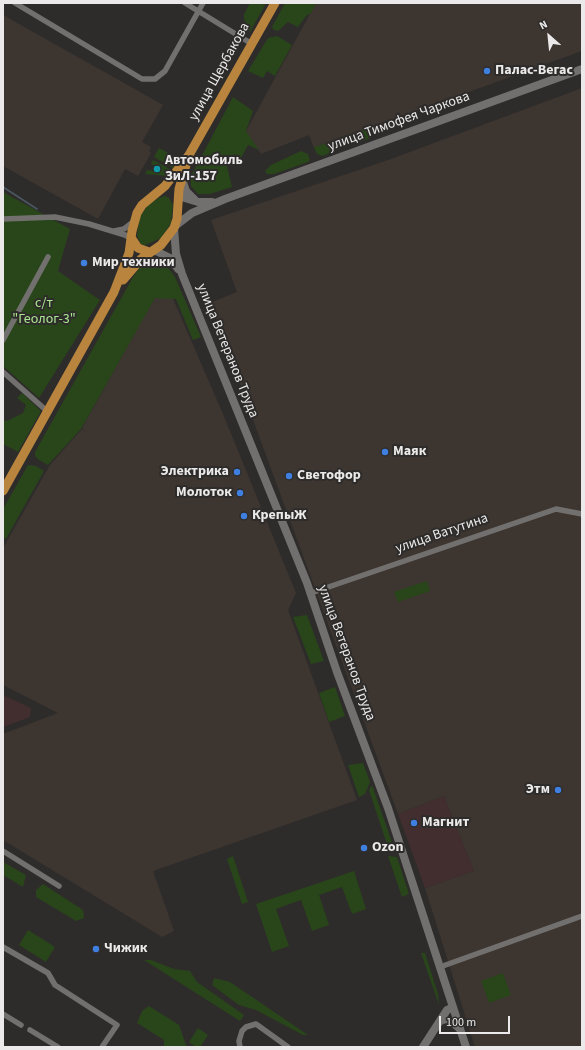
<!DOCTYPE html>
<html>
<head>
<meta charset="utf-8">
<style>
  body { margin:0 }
  #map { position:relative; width:585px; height:1050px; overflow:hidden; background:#2e2c2b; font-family:"Source Sans 3",sans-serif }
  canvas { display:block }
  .frame { position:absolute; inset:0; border:4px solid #ebe9e9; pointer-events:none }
  .north { position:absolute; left:529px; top:16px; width:40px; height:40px; -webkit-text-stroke:3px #2e2c2b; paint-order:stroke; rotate:333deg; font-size:11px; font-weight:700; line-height:16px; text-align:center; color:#ebe9e9 }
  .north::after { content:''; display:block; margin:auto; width:14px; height:18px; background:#ebe9e9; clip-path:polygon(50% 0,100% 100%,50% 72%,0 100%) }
  .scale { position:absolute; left:439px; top:1016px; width:71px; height:18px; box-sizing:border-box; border:2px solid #ebe9e9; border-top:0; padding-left:5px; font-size:12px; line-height:14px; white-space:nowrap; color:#ebe9e9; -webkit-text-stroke:3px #2e2c2b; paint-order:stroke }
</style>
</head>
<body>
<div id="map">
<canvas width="585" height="1050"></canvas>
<div class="frame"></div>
<div class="north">N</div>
<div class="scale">100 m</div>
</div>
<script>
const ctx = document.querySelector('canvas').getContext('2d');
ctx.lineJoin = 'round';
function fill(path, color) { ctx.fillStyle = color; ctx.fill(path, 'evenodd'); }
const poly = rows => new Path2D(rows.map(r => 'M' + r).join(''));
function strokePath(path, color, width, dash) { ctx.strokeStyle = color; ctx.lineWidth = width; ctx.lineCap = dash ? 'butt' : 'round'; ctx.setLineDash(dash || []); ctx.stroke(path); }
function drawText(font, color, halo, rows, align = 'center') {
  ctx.font = font + ' "Source Sans 3",sans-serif'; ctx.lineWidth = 4; ctx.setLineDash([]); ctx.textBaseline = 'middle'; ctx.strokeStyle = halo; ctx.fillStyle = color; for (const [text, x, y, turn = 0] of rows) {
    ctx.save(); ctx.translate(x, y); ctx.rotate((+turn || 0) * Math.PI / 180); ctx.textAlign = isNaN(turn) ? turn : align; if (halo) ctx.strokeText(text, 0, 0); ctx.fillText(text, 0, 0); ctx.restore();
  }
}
fill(poly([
  [3,695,31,708,30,717,3,727],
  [444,796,474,871,425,888,398,814]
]), '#432e2f');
fill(poly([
  [316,3,582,3,582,51,314,148,309,135,261,154,246,131],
  [3,15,163,105,142,142,151,147,149,151,151,153,138,176,125,169,98,219,3,166],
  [582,88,582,1047,475,1047,425,888,474,871,444,796,398,814,210,303,237,292,211,220,391,159],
  [162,284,167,285,223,414,296,593,288,610,357,800,153,871,174,931,162,937,3,840,3,734,58,713,3,685,3,548,50,465,82,429,87,433,82,428]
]), '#3d3530');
fill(poly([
  [250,3,266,3,250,32,244,19,244,14],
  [285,3,316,3,311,13,306,16,298,27,288,22,278,31,274,30,272,27],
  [277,36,292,45,275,76,267,71,263,78,248,71,268,38],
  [233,97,253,111,246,131,259,150,248,145,241,158,234,154,227,166,232,187,210,194,198,194,191,186,191,176],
  [367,128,369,139,349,145,342,144,339,138],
  [334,141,335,144,333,151,323,156,317,154,314,147],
  [159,148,176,157,178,160,173,168,154,157],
  [301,151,308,154,310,160,308,162,274,174,267,174,265,171,271,165],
  [153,160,172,170,168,176,145,174,147,170,160,172,161,169,151,164],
  [3,192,70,229,58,271,100,300,39,398,3,366],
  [165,196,169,198,173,205,171,223,161,238,145,245,141,244,137,236,139,218,148,205,159,198],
  [152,260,164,262,175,277,201,337,193,340,176,299,155,298,81,429,48,465,39,460,35,456,35,452,133,277,141,266],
  [22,393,41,411,18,452,3,444,3,420,7,421,23,413,26,405,17,398],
  [28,465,36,466,44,471,6,539,3,537,3,509],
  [427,581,430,591,398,602,394,592],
  [307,615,324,661,311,664,293,617],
  [335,687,345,716,329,722,319,693],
  [363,763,370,782,365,794,359,797,348,765],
  [372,785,394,848,389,850,369,790],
  [233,856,248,902,242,904,227,859],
  [388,856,397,857,409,894,402,897],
  [3,862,26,875,23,887,3,875],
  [354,871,366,909,352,914,342,887,319,895,329,925,312,931,301,900,276,909,289,946,272,952,256,904],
  [43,884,83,910,84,918,76,921,36,897,36,890],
  [28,930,55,947,46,962,19,945],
  [421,953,425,953,438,994,439,1005],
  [144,960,151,960,174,969,190,971,197,982,244,1015,240,1021],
  [503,973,511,995,489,1003,481,981],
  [214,978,230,982,308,1035,303,1035,256,1010,239,1005,212,985],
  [149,1006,179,1025,186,1045,189,1047,164,1047,164,1040,137,1023,142,1011],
  [198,1028,208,1035,200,1047,196,1047,189,1042]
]), '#29451a');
strokePath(poly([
  [3,187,37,209]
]), '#4a5761', 1.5);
strokePath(poly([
  [15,3,142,79,155,79,165,71,203,3],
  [185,3,252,44],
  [3,219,55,217,89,224,125,235,132,239],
  [114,231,124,229,133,222],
  [3,340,48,257],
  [3,372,47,411],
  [311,593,556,509,582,514],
  [3,851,59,886],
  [3,947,48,973,55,985,117,1025,102,1047],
  [440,967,582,916],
  [3,1014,21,1025],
  [439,1022,448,1020,458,1029],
  [30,1030,58,1047],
  [240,1047,239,1041,242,1031,246,1027,256,1024,288,1047]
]), '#72706e', 5.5);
strokePath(poly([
  [182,179,186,191,195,200],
  [178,196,198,202,212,202],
  [175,226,192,213,225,199,582,69],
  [174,228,176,254,182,274,307,583,337,672,388,808,466,1047],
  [154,250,170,258,178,269],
  [423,1047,447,1010,453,1007]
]), '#72706e', 8);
strokePath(poly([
  [132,239,138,248,149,252],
  [123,280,141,259,161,245,174,228,177,219,179,189,189,155,275,3],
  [3,491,114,292,129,253,132,231,137,213,142,205,165,186,189,155]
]), '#b9853e', 9);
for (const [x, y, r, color] of [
  [487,71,4,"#3f7fe0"],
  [157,169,4,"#0f9aa8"],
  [84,263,4,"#3f7fe0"],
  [385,452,4,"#3f7fe0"],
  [237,472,4,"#3f7fe0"],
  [289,476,4,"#3f7fe0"],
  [240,493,4,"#3f7fe0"],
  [244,516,4,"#3f7fe0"],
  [558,790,4,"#3f7fe0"],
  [414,823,4,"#3f7fe0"],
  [364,848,4,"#3f7fe0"],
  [96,949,4,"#3f7fe0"]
]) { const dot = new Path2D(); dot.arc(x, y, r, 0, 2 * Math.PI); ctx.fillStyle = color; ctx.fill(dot); strokePath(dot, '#2e2c2b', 1.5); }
drawText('bold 14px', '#ebe9e9', '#2e2c2b', [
  ["Палас-Вегас",495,71],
  ["Автомобиль",165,161],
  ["ЗиЛ-157",165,177],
  ["Мир техники",92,263],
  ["Маяк",393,452],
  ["Электрика",229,472,"right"],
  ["Светофор",297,476],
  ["Молоток",232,493,"right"],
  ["КрепыЖ",252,516],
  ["Этм",550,790,"right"],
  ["Магнит",422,823],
  ["Ozon",372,848],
  ["Чижик",104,949]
], 'left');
drawText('14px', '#ebe9e9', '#2e2c2b', [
  ["улица Щербакова",220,72,-61],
  ["улица Тимофея Чаркова",399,122,-20],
  ["улица Ветеранов Труда",227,351,68],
  ["улица Ватутина",442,534,-19],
  ["улица Ветеранов Труда",346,653,70]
]);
drawText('14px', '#aae690', '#2e2c2b', [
  ["с/т",44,304],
  ["\"Геолог-3\"",44,320]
]);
</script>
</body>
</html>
